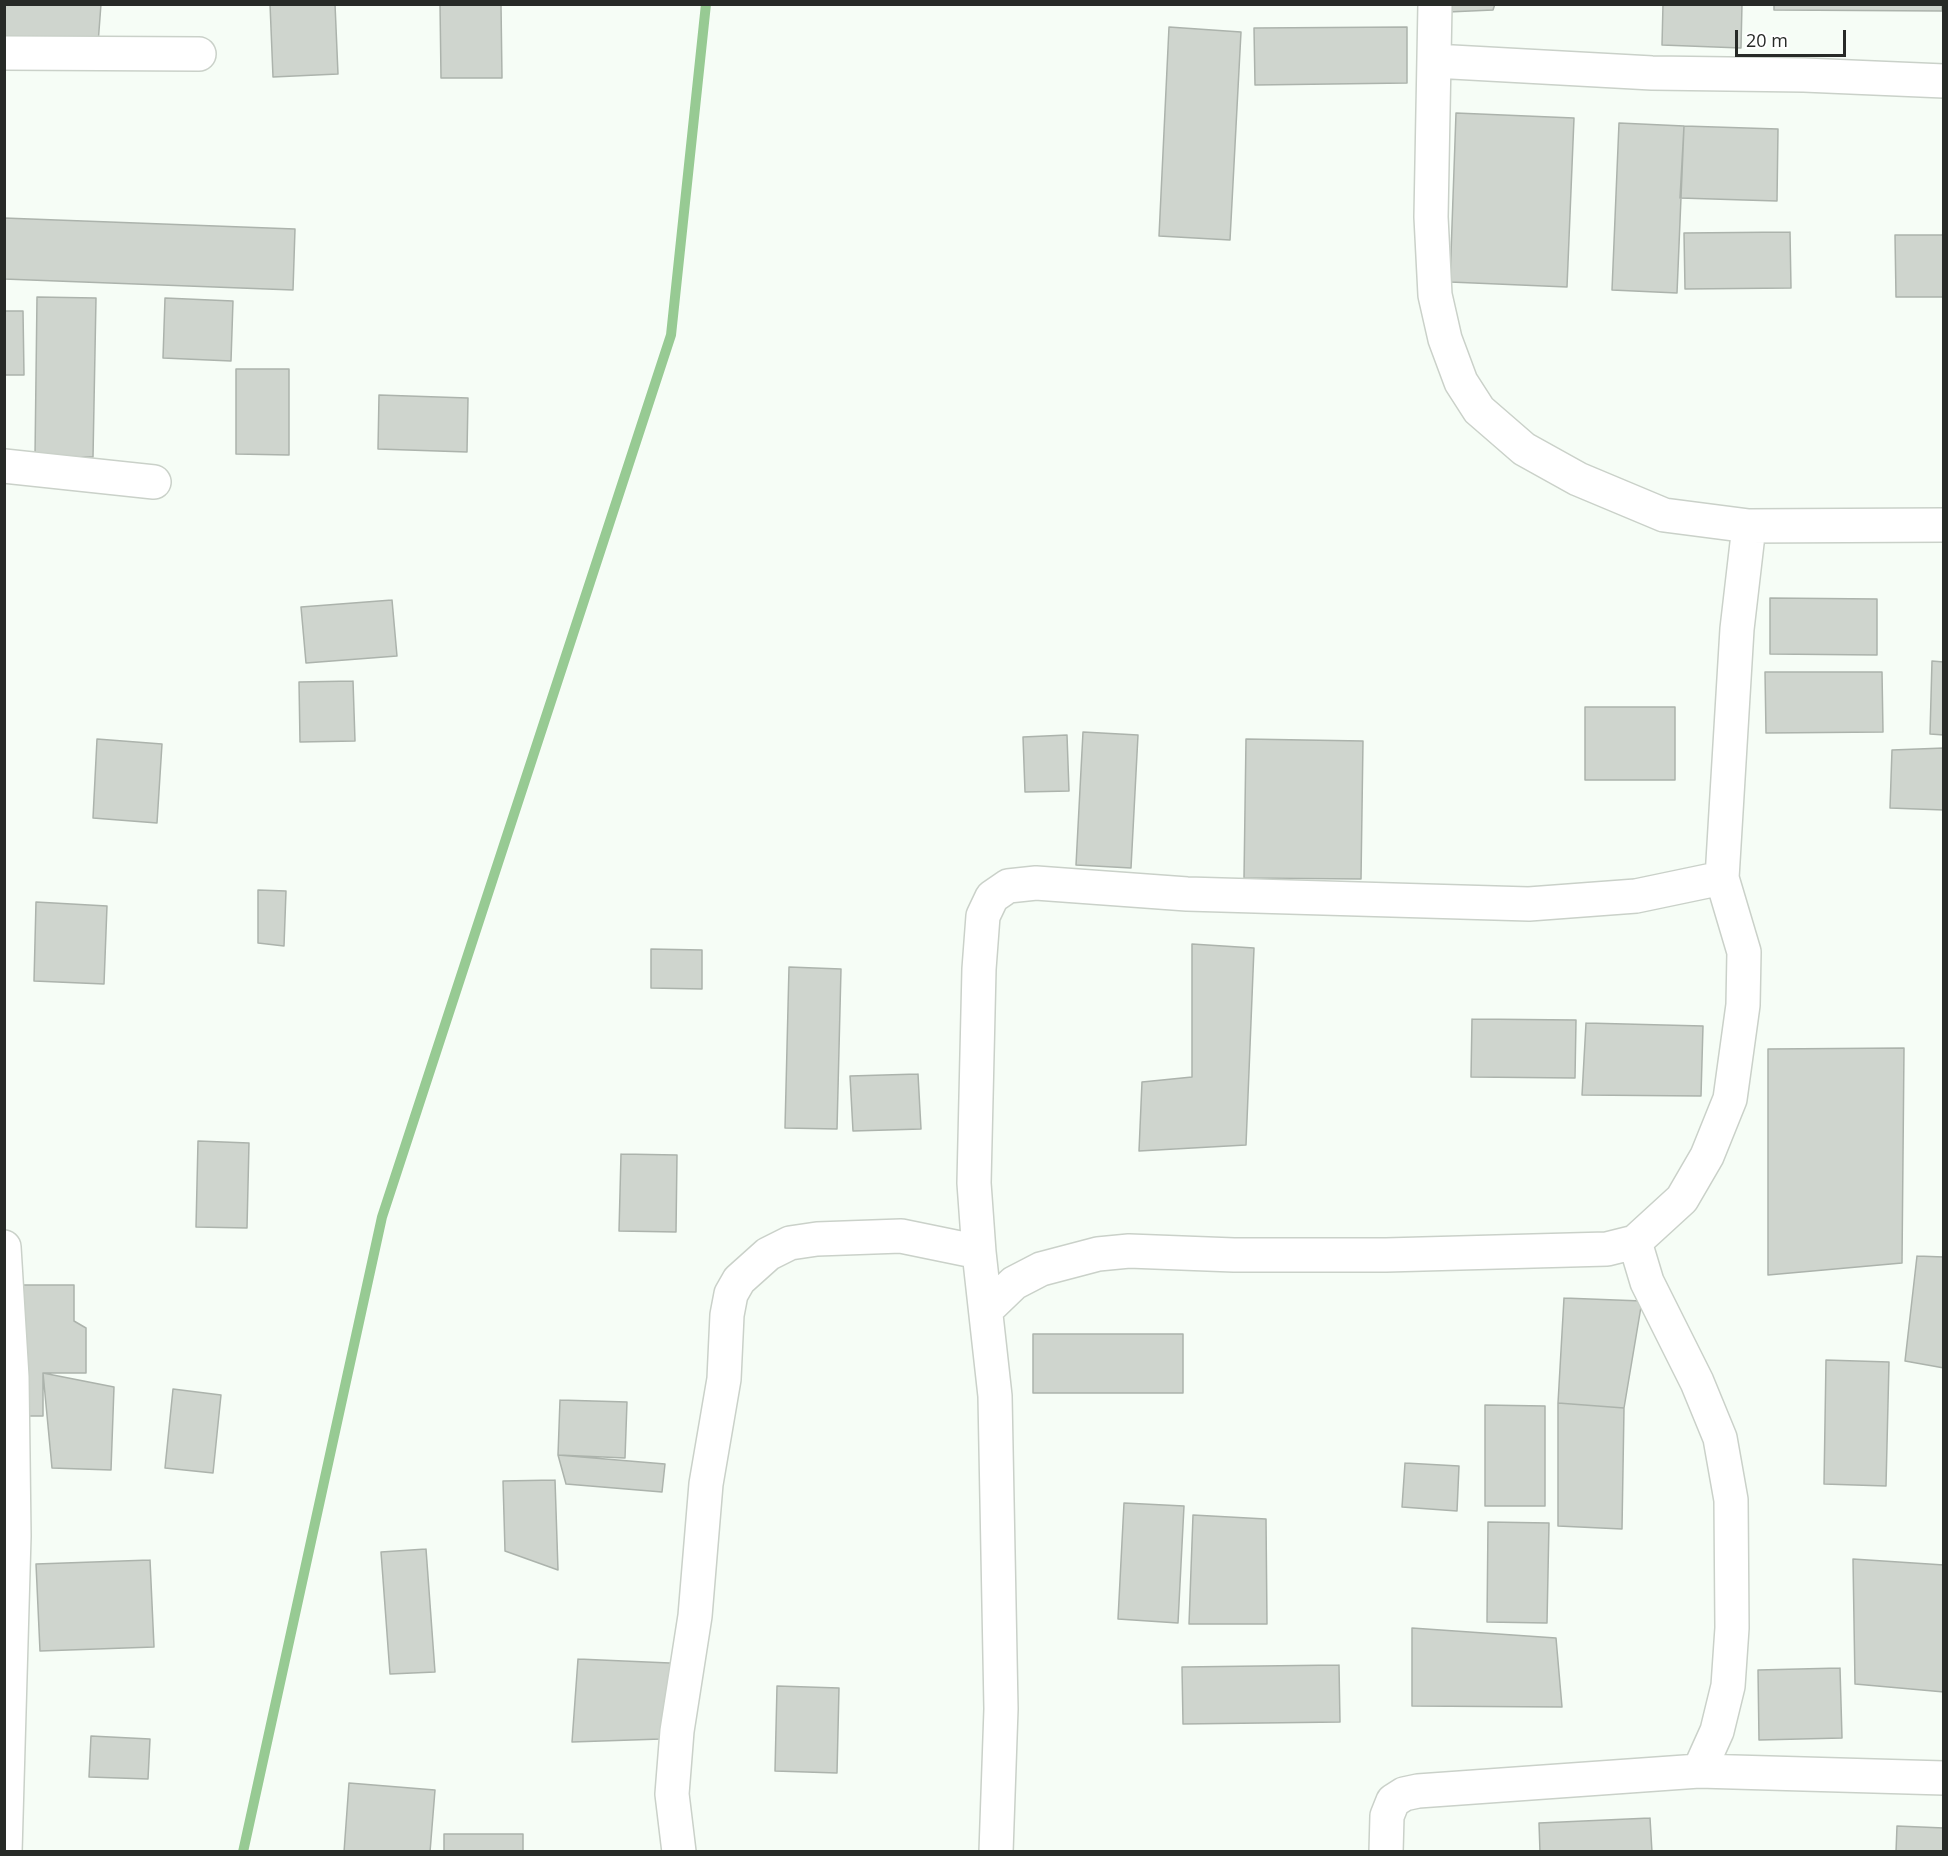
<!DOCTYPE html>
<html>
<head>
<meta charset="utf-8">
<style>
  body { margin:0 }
  #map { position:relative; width:1948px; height:1856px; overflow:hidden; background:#f6fdf6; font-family:"Open Sans",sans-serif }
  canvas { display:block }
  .frame { position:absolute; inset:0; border:6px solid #272a27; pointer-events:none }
  .scale { position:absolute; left:1735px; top:30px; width:111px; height:27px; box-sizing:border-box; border:3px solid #272a27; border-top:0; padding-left:8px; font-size:18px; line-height:21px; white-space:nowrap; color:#272a27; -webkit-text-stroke:4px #fff; paint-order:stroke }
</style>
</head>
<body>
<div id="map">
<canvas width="1948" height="1856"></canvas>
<div class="frame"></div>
<div class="scale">20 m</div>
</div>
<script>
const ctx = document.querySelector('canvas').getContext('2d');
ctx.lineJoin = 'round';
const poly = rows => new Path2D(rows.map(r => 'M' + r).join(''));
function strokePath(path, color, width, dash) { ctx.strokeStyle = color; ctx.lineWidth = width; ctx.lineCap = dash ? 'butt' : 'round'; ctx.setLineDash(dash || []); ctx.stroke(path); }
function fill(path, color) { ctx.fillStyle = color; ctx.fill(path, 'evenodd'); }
strokePath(poly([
  [243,1852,382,1217,671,335,706,4]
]), '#97ca93', 10);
const building = poly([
  [4,4,101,4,98,44,4,36,4,4],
  [270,4,335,4,338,74,273,77,270,4],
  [440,4,501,4,502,78,441,78,440,4],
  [1448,4,1495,4,1493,10,1448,12,1448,4],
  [1663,4,1742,4,1741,48,1662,45,1663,4],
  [1774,4,1942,4,1942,11,1774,10,1774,4],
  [1169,27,1241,32,1230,240,1159,236,1169,27],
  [1407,27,1407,83,1255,85,1254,28,1407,27],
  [1456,113,1574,118,1567,287,1450,282,1456,113],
  [1619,123,1684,126,1677,293,1612,290,1619,123],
  [1684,126,1778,129,1777,201,1680,198,1684,126],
  [4,218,295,229,293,290,4,279,4,218],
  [1790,232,1791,288,1685,289,1684,233,1790,232],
  [1895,235,1944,235,1944,297,1896,297,1895,235],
  [37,297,96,298,93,457,35,456,37,297],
  [165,298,233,301,231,361,163,358,165,298],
  [4,311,23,311,24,375,4,375,4,311],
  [236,369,289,369,289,455,236,454,236,369],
  [379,395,468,398,467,452,378,449,379,395],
  [1770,598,1877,599,1877,655,1770,654,1770,598],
  [392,600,397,656,306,663,301,607,392,600],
  [1932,661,1944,662,1944,735,1930,734,1932,661],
  [1765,672,1882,672,1883,732,1766,733,1765,672],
  [353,681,355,741,300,742,299,682,353,681],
  [1585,707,1675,707,1675,780,1585,780,1585,707],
  [1083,732,1138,735,1131,868,1076,865,1083,732],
  [1067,735,1069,791,1025,792,1023,737,1067,735],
  [97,739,162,744,157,823,93,818,97,739],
  [1246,739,1363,741,1361,879,1244,878,1246,739],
  [1944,748,1944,810,1890,808,1892,750,1944,748],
  [258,890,286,891,284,946,258,943,258,890],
  [36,902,107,906,104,984,34,981,36,902],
  [1192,944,1254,948,1246,1145,1139,1151,1142,1082,1192,1077,1192,944],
  [651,949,702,950,702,989,651,988,651,949],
  [789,967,841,969,837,1129,785,1128,789,967],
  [1472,1019,1576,1020,1575,1078,1471,1077,1472,1019],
  [1586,1023,1703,1026,1701,1096,1582,1095,1586,1023],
  [1904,1048,1902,1263,1768,1275,1768,1049,1904,1048],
  [918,1074,921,1129,853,1131,850,1076,918,1074],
  [198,1141,249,1143,247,1228,196,1227,198,1141],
  [621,1154,677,1155,676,1232,619,1231,621,1154],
  [1917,1256,1944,1257,1944,1368,1905,1361,1917,1256],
  [22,1285,74,1285,74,1321,86,1328,86,1373,43,1373,43,1416,22,1416,22,1285],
  [1564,1298,1642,1301,1624,1408,1558,1403,1564,1298],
  [1033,1334,1183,1334,1183,1393,1033,1393,1033,1334],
  [1826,1360,1889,1362,1886,1486,1824,1484,1826,1360],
  [43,1373,114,1387,111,1470,52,1468,43,1373],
  [173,1389,221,1395,213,1473,165,1468,173,1389],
  [560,1400,627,1402,625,1458,558,1455,560,1400],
  [1558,1403,1624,1408,1622,1529,1558,1526,1558,1403],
  [1485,1405,1545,1406,1545,1506,1485,1506,1485,1405],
  [558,1455,665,1464,662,1492,566,1484,558,1455],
  [1405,1463,1459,1466,1457,1511,1402,1507,1405,1463],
  [555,1480,558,1570,505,1551,503,1481,555,1480],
  [1124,1503,1184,1506,1178,1623,1118,1619,1124,1503],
  [1193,1515,1266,1519,1267,1624,1189,1624,1193,1515],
  [1488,1522,1549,1523,1547,1623,1487,1622,1488,1522],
  [426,1549,435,1672,390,1674,381,1552,426,1549],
  [1853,1559,1944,1565,1944,1692,1855,1684,1853,1559],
  [150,1560,154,1647,40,1651,36,1564,150,1560],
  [1412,1628,1556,1638,1562,1707,1412,1706,1412,1628],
  [578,1659,670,1663,688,1668,661,1739,572,1742,578,1659],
  [1339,1665,1340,1722,1183,1724,1182,1667,1339,1665],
  [1840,1668,1842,1738,1759,1740,1758,1670,1840,1668],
  [777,1686,839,1688,837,1773,775,1771,777,1686],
  [91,1736,150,1739,148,1779,89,1777,91,1736],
  [349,1783,435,1790,430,1852,344,1852,349,1783],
  [1650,1818,1652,1852,1540,1852,1539,1823,1650,1818],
  [1897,1826,1944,1828,1944,1852,1896,1852,1897,1826],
  [444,1834,523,1834,523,1852,444,1852,444,1834]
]);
fill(building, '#cfd5ce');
strokePath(building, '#acb3ac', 1.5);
const minor = poly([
  [1435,4,1431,217,1435,295,1445,339,1461,382,1479,410,1524,449,1578,479,1664,515,1749,526,1944,525],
  [4,53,199,54],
  [1434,61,1652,73,1804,75,1944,81],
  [4,466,154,482],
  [1635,1242,1647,1282,1697,1382,1720,1438,1731,1500,1732,1628,1728,1686,1717,1731,1699,1771],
  [4,1247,12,1377,14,1536,5,1852],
  [987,1309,1014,1283,1041,1269,1098,1254,1129,1251,1234,1255,1386,1255,1607,1249,1635,1242,1682,1199,1707,1156,1730,1099,1743,1005,1744,952,1722,878,1737,629,1749,526],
  [679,1852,672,1794,677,1731,695,1616,706,1484,724,1379,727,1315,731,1294,739,1280,768,1254,790,1243,817,1239,901,1236,979,1252],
  [996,1852,1001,1709,995,1396,979,1252,974,1183,979,969,983,916,992,897,1008,886,1036,883,1187,894,1529,904,1636,896,1722,878],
  [1386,1852,1387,1816,1393,1801,1404,1794,1418,1791,1699,1771,1944,1778]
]);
strokePath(minor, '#cad1c9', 36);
strokePath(minor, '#fff', 33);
</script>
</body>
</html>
